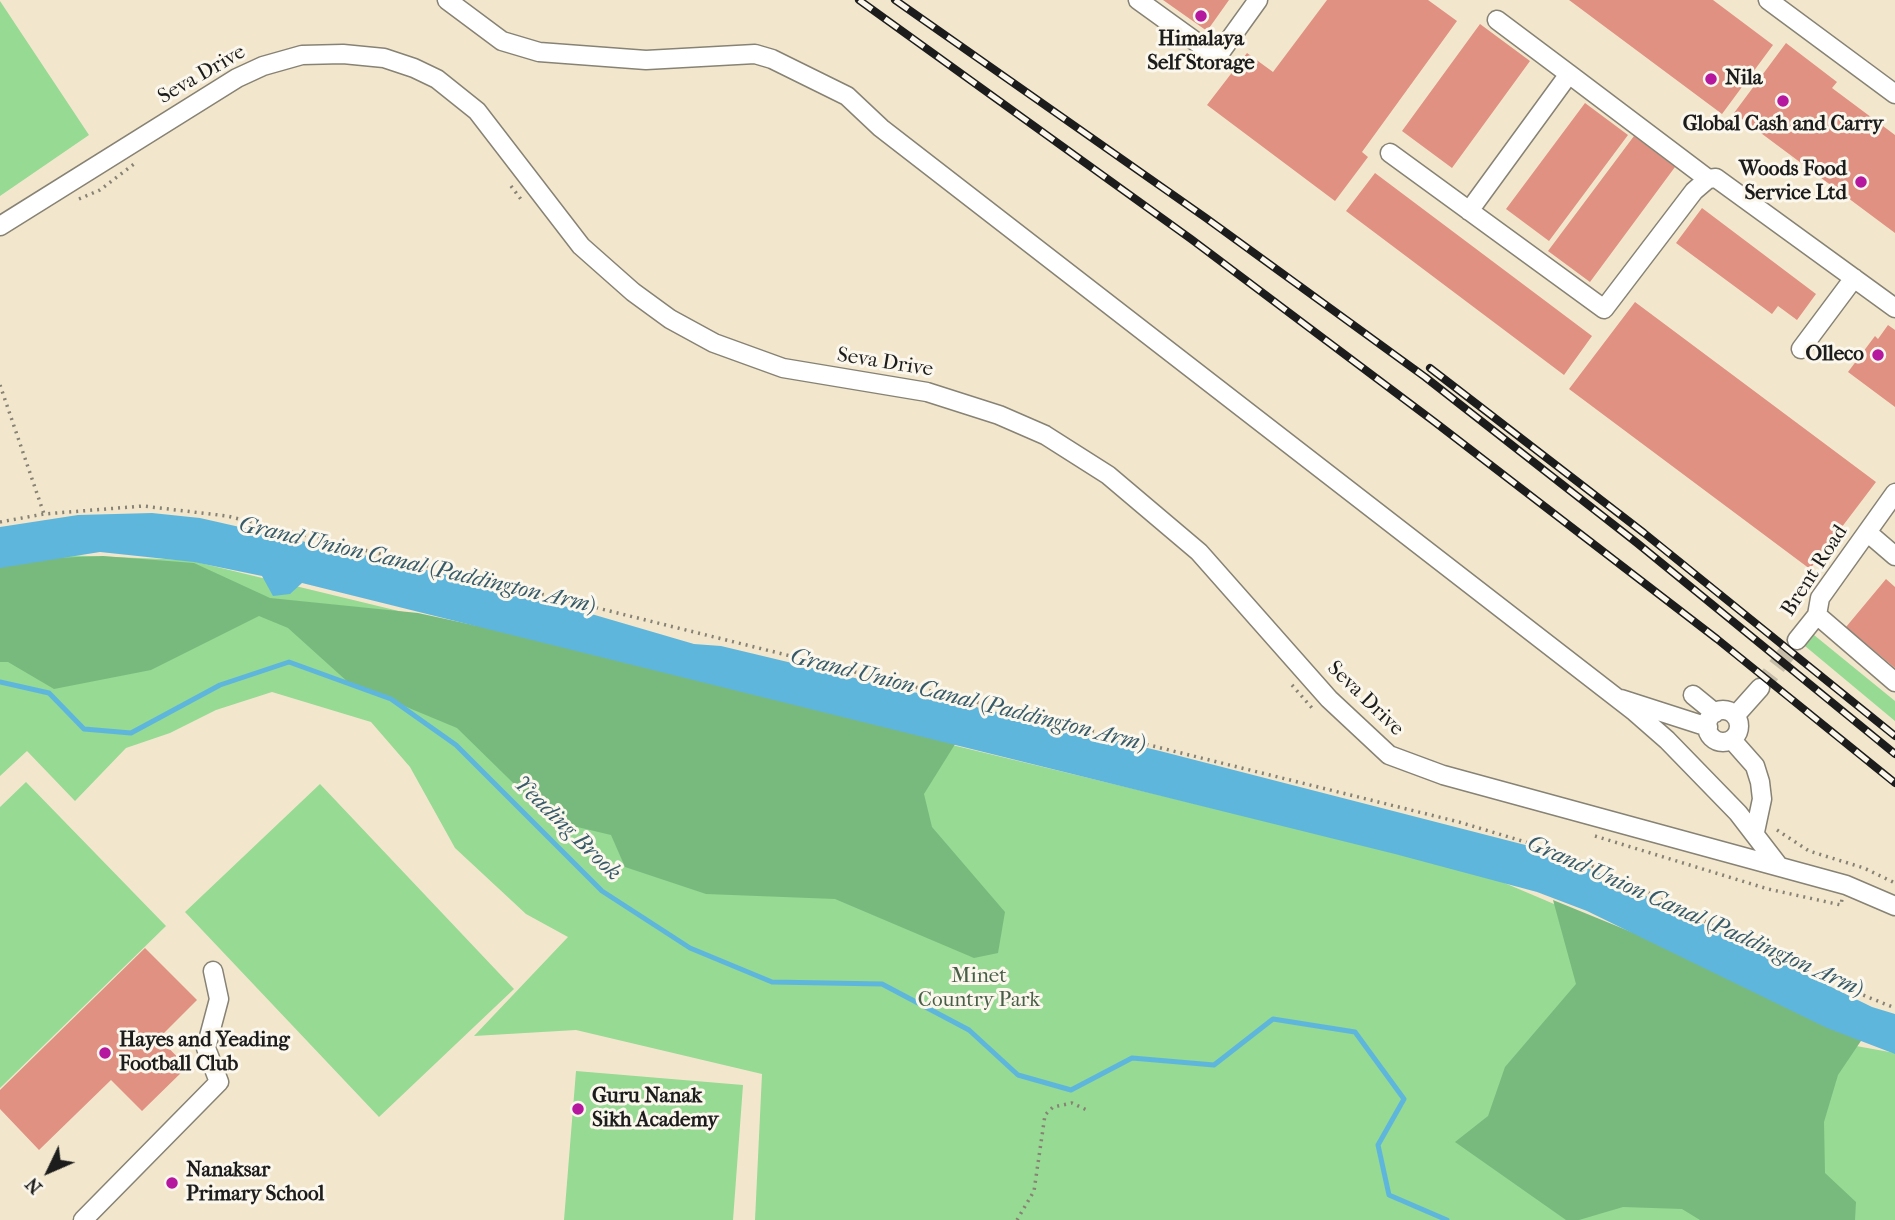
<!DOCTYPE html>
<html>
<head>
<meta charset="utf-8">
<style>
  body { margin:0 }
  #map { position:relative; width:1895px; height:1220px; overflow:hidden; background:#f2e7cd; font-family:"IM FELL French Canon",serif }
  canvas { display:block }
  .north { position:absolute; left:14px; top:1136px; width:70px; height:70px; -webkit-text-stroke:5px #fbf7ec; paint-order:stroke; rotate:226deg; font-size:19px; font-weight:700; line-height:28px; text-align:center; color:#1c1c1c }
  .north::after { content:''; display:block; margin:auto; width:24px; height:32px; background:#1c1c1c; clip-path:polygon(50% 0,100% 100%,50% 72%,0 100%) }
</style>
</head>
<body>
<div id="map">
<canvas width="1895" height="1220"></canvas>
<div class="north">N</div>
</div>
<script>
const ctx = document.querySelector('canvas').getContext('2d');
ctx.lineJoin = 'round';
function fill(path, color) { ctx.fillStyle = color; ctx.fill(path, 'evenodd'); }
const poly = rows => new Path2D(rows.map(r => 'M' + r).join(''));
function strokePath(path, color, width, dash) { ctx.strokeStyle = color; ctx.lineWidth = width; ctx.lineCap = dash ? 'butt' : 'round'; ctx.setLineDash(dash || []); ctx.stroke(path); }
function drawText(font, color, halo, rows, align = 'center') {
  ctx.font = font + ' "IM FELL French Canon",serif'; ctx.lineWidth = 6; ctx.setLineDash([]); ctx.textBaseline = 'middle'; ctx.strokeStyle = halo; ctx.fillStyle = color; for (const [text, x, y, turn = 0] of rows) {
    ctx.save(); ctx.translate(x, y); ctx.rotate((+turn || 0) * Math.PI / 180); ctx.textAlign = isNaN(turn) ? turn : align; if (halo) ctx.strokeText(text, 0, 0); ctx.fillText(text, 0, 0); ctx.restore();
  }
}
fill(poly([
  [0,1,89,135,0,196],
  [39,554,188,560,1481,873,1646,943,1834,1042,1895,1053,1895,1220,755,1220,762,1074,576,1030,474,1036,568,937,526,914,455,848,410,767,371,722,272,692,216,710,170,733,126,748,75,801,27,751,0,776,0,566],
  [1814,635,1895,701,1895,721,1805,646],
  [26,782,166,926,0,1088,0,807],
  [320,784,514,989,379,1117,185,912],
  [576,1071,743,1085,733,1220,564,1220]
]), '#96da93');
fill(poly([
  [103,556,194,563,270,598,418,613,635,660,957,741,924,794,932,827,1005,912,998,953,974,958,835,899,706,894,625,867,611,835,552,821,457,728,349,683,288,628,259,616,151,670,54,689,8,662,0,662,0,567,27,559],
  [1553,900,1869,1029,1838,1075,1824,1122,1825,1173,1856,1202,1855,1220,1700,1220,1682,1209,1623,1207,1579,1220,1566,1220,1455,1142,1488,1116,1505,1067,1576,984]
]), '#78ba7d');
fill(poly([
  [152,513,200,518,372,557,506,589,694,644,721,646,1160,751,1537,848,1597,872,1872,1007,1895,1014,1895,1054,1827,1028,1587,911,1537,892,1395,854,302,583,290,594,273,596,262,576,194,562,100,552,0,568,0,527,78,515]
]), '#5fb6dc');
strokePath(poly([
  [0,682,49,693,84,729,131,733,220,685,289,662,391,699,456,745,602,891,690,948,772,982,882,984,969,1030,1018,1075,1071,1090,1132,1058,1214,1065,1273,1019,1355,1032,1404,1099,1378,1145,1389,1195,1447,1220]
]), '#5fb6dc', 5);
fill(poly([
  [1163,0,1229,0,1207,31],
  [1327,0,1428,0,1457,21,1362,152,1368,157,1335,201,1207,105,1247,53,1273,72],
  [1569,0,1713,0,1773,45,1722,114],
  [1480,24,1530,61,1452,168,1402,131],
  [1786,43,1837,82,1832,88,1895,135,1895,233,1734,113],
  [1585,103,1628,135,1549,241,1506,209],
  [1634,136,1675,167,1590,282,1548,251],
  [1375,173,1592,336,1564,375,1346,211],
  [1702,208,1816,294,1797,320,1778,306,1772,314,1676,243],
  [1635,302,1876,482,1810,569,1569,389],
  [1888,325,1895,330,1895,407,1848,372,1875,336,1878,339],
  [1886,579,1895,587,1895,668,1846,627],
  [145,948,197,1000,159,1038,187,1067,142,1111,111,1080,39,1150,0,1109,0,1090]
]), '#e09182');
strokePath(poly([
  [1760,688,1797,640]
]), '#c7beaa', 18, [18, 9]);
const minor = poly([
  [447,0,502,41,539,52,646,60,755,54,772,59,847,96,881,128,1635,712,1667,740,1738,813,1778,865],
  [1138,0,1217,57,1258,0],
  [1768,0,1895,94],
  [1569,74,1708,179],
  [1390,153,1604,309,1694,191,1708,179,1716,178,1895,308],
  [1469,211,1569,74,1497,20],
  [0,226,237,78,263,66,302,55,343,54,384,58,414,68,437,79,477,111,581,246,633,292,670,319,714,343,783,368,927,392,999,415,1045,435,1108,475,1199,552,1329,699,1389,755,1443,775,1846,885,1895,906],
  [1801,349,1854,278],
  [1867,532,1895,556],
  [1817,615,1895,682],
  [1797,640,1817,615,1820,598,1895,493],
  [1693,695,1715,713],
  [1621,699,1708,727],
  '1707 726a16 16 0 1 1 32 0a16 16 0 1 1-32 0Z',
  [1735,716,1760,688],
  [1732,740,1755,766,1760,782,1762,799,1755,832],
  [83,1220,219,1082,206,1048,219,999,213,971]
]);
strokePath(minor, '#878274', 21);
strokePath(poly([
  [511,186,523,202],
  [79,199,100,190,134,164],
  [0,385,44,514],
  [0,522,44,514,143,506,227,516,1459,822,1562,853,1611,874,1806,972,1895,1008],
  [1292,685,1312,708],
  [1777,830,1809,851,1864,868,1895,883],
  [1595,836,1768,889,1841,905,1842,899],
  [1017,1220,1034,1191,1045,1115,1053,1107,1072,1103,1089,1111]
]), '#878274', 3.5, [2, 5]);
strokePath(minor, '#fff', 18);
const rail = poly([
  [859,0,1191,239,1436,423,1717,639,1895,783],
  [895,0,1206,218,1425,377,1637,543,1895,754],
  [1430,368,1644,533,1895,736]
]);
strokePath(rail, '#1c1c1c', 8);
strokePath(rail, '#fbf7ec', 5, [16]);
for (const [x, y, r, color] of [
  [1201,16,7,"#b5179e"],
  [1711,79,7,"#b5179e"],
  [1783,101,7,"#b5179e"],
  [1861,182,7,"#b5179e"],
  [1878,355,7,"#b5179e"],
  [105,1053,7,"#b5179e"],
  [578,1109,7,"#b5179e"],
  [172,1183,7,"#b5179e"]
]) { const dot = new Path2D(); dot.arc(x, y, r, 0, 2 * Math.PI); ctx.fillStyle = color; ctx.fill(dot); strokePath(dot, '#fbf7ec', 2.5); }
drawText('bold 21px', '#1c1c1c', '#fbf7ec', [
  ["Himalaya",1201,40,"center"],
  ["Self Storage",1201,64,"center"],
  ["Nila",1725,79],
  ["Global Cash and Carry",1783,125,"center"],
  ["Woods Food",1847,170,"right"],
  ["Service Ltd",1847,194,"right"],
  ["Olleco",1864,355,"right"],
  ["Hayes and Yeading",119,1041],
  ["Football Club",119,1065],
  ["Guru Nanak",592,1097],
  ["Sikh Academy",592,1121],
  ["Nanaksar",186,1171],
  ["Primary School",186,1195]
], 'left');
drawText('21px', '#1c1c1c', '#fbf7ec', [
  ["Seva Drive",202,75,-30],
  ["Seva Drive",885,363,9],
  ["Brent Road",1815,571,-57],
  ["Seva Drive",1365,699,44]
]);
drawText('21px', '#475e46', '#fbf7ec', [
  ["Minet",979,977],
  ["Country Park",979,1001]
]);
drawText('italic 23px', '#375a69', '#fbf7ec', [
  ["Grand Union Canal (Paddington Arm)",417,566,13],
  ["Grand Union Canal (Paddington Arm)",968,701,14],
  ["Yeading Brook",567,829,44],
  ["Grand Union Canal (Paddington Arm)",1695,917,24]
]);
</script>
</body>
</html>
